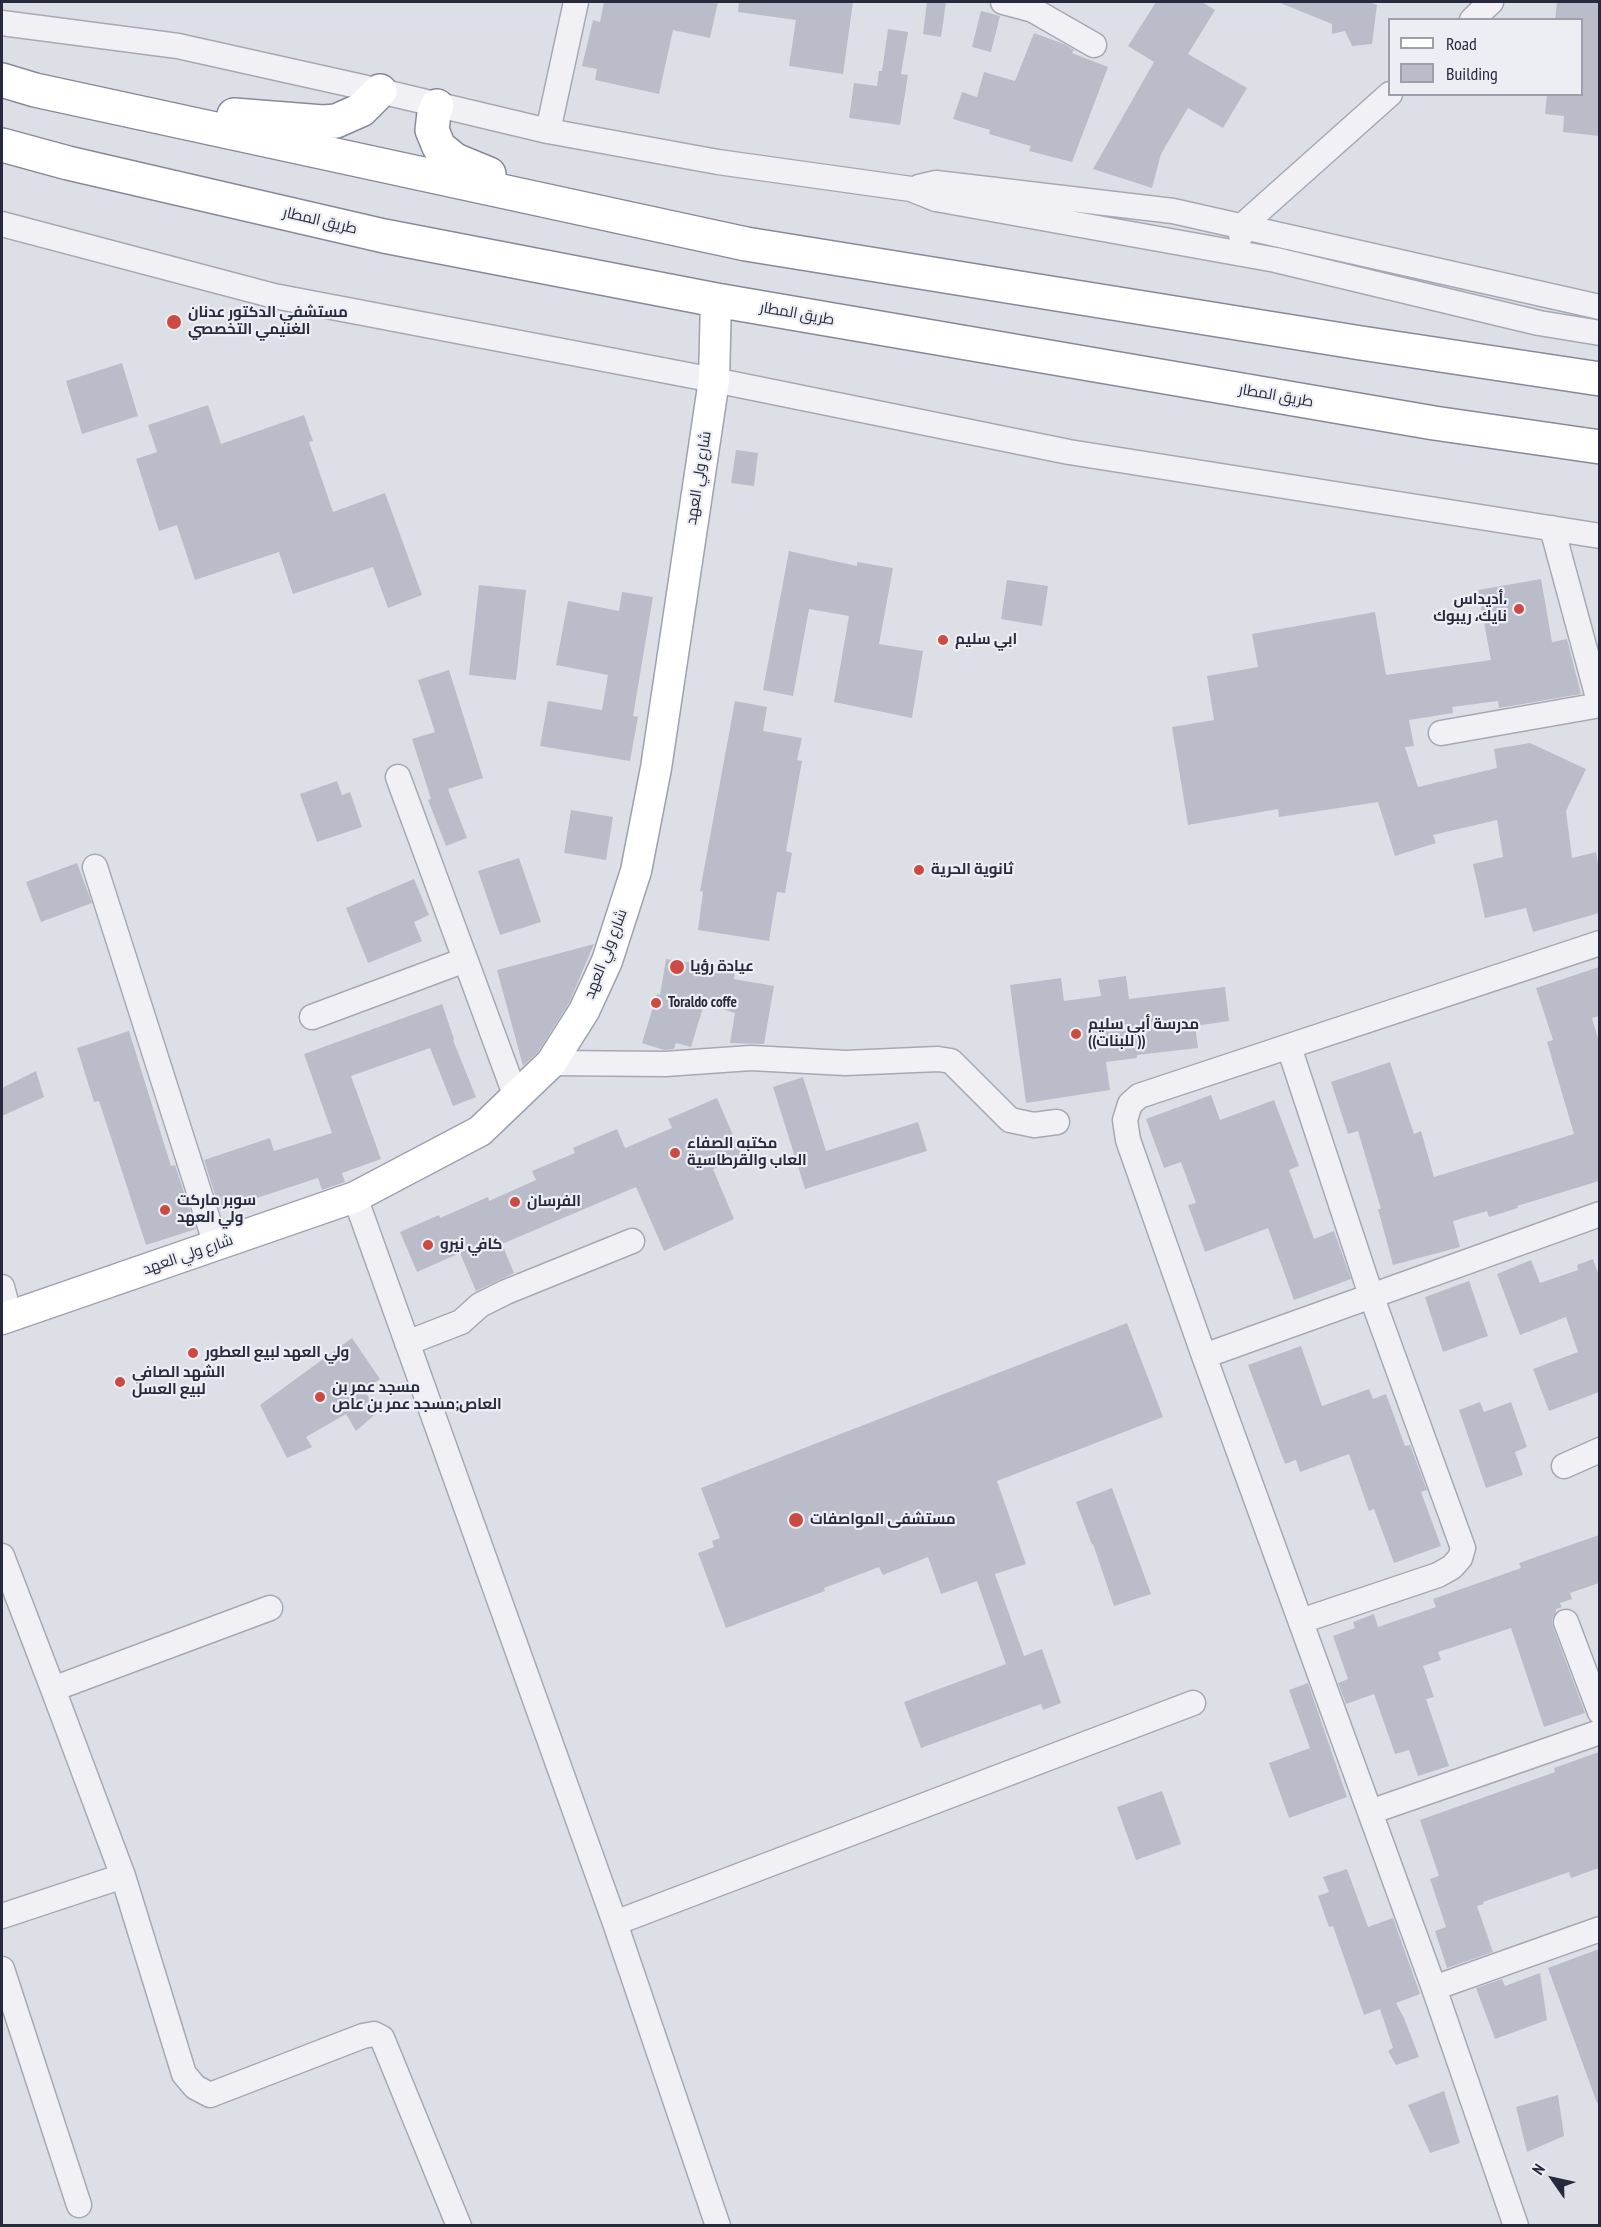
<!DOCTYPE html>
<html>
<head>
<meta charset="utf-8">
<style>
  body { margin:0 }
  #map { position:relative; width:1601px; height:2227px; overflow:hidden; background:#dddfe7; font-family:"PT Sans Narrow",sans-serif }
  canvas { display:block }
  .frame { position:absolute; inset:0; border:3px solid #272a3d; pointer-events:none }
  .legend { position:absolute; left:1388px; top:18px; width:195px; height:78px; box-sizing:border-box; background:#eceef4; border:2px solid #9da0ab; margin:0; padding:8px 10px; list-style:none; font-size:18px; color:#272a3d }
  .legend li { display:flex; align-items:center; gap:12px; height:30px }
  .legend b { width:30px; border:2px solid #9da0ab }
  .north { position:absolute; left:1523px; top:2149px; width:60px; height:60px; -webkit-text-stroke:4px #eceef4; paint-order:stroke; rotate:304deg; font-size:16px; font-weight:700; line-height:24px; text-align:center; color:#272a3d }
  .north::after { content:''; display:block; margin:auto; width:21px; height:27px; background:#272a3d; clip-path:polygon(50% 0,100% 100%,50% 72%,0 100%) }
</style>
</head>
<body>
<div id="map">
<canvas width="1601" height="2227"></canvas>
<div class="frame"></div>
<ul class="legend">
<li><b style="height:8px;background:#fff"></b>Road</li>
<li><b style="height:16px;background:#babdc9"></b>Building</li>
</ul>
<div class="north">N</div>
</div>
<script>
const ctx = document.querySelector('canvas').getContext('2d');
ctx.lineJoin = 'round';
function fill(path, color) { ctx.fillStyle = color; ctx.fill(path, 'evenodd'); }
const poly = rows => new Path2D(rows.map(r => 'M' + r).join(''));
function strokePath(path, color, width, dash) { ctx.strokeStyle = color; ctx.lineWidth = width; ctx.lineCap = dash ? 'butt' : 'round'; ctx.setLineDash(dash || []); ctx.stroke(path); }
function drawText(font, color, halo, rows, align = 'center') {
  ctx.font = font + ' "PT Sans Narrow",Cairo,sans-serif'; ctx.lineWidth = 4.5; ctx.setLineDash([]); ctx.textBaseline = 'middle'; ctx.strokeStyle = halo; ctx.fillStyle = color; for (const [text, x, y, turn = 0] of rows) {
    ctx.save(); ctx.translate(x, y); ctx.rotate((+turn || 0) * Math.PI / 180); ctx.textAlign = isNaN(turn) ? turn : align; if (halo) ctx.strokeText(text, 0, 0); ctx.fillText(text, 0, 0); ctx.restore();
  }
}
fill(poly([
  [604,2,718,2,710,38,673,30,659,94,595,80,597,69,582,66,593,20,600,22],
  [739,2,853,2,843,74,789,66,796,20,738,12],
  [927,2,946,2,941,37,923,34],
  [1156,2,1202,2,1215,10,1188,54,1247,88,1223,128,1188,108,1161,154,1152,188,1093,169,1154,62,1128,46],
  [1278,2,1370,2,1377,5,1372,44,1352,46,1345,31,1332,34,1332,24],
  [1557,2,1599,2,1599,136,1563,132,1564,116,1545,114,1547,94,1581,94,1581,20,1555,20],
  [981,11,1000,16,991,52,972,47],
  [888,29,908,32,901,74,908,75,900,125,849,118,854,83,877,86,879,71,882,71],
  [1034,33,1064,44,1074,50,1072,53,1108,67,1072,162,1029,151,1031,146,989,134,990,130,953,119,962,92,977,97,984,72,1015,81],
  [122,363,138,416,82,434,66,381],
  [208,405,221,444,304,415,313,441,309,442,333,512,385,493,422,595,388,608,373,567,293,594,279,552,195,580,177,525,159,531,136,459,157,452,148,425],
  [736,450,758,453,754,486,731,483],
  [789,551,857,566,857,562,893,568,879,644,923,651,912,718,834,702,849,616,809,609,793,696,763,690],
  [1541,579,1552,642,1567,639,1581,694,1499,708,1498,701,1452,707,1453,713,1409,720,1414,746,1405,747,1418,787,1497,768,1494,749,1530,743,1586,769,1566,811,1572,858,1596,852,1599,869,1599,913,1533,932,1526,908,1485,918,1473,864,1503,857,1497,820,1433,835,1436,843,1395,856,1378,802,1279,817,1278,809,1188,825,1172,727,1214,720,1207,676,1258,667,1252,634,1375,612,1386,675,1491,660,1478,590],
  [1007,580,1048,586,1042,626,1001,619],
  [479,585,526,590,516,680,469,675],
  [622,592,653,597,633,716,638,717,630,761,540,746,548,701,602,710,608,675,556,665,568,601,619,611],
  [449,670,483,778,448,789,467,838,446,846,428,800,431,799,412,739,435,732,418,680],
  [735,701,767,707,763,731,802,738,797,760,802,761,786,851,792,853,785,893,777,892,769,941,698,930,703,892,700,891],
  [337,781,342,795,350,792,362,827,317,842,300,794],
  [571,810,613,817,606,860,564,853],
  [519,858,541,922,500,935,478,871],
  [77,863,92,903,41,922,26,882],
  [414,879,429,915,414,922,422,941,368,963,346,908],
  [594,944,569,1003,538,1052,523,1066,497,970],
  [666,959,735,969,734,979,774,986,764,1044,730,1043,735,1013,704,1004,691,1047,676,1043,674,1049,664,1050,642,1043,657,994,660,995],
  [1599,967,1599,1016,1592,1018,1599,1042,1599,1181,1517,1206,1518,1208,1489,1217,1487,1211,1453,1221,1460,1247,1393,1265,1378,1209,1381,1209,1358,1131,1348,1134,1331,1082,1390,1062,1414,1134,1421,1131,1434,1177,1574,1134,1547,1042,1553,1040,1536,988],
  [1126,976,1129,999,1225,987,1229,1021,1195,1026,1198,1048,1137,1055,1137,1058,1106,1062,1110,1090,1026,1103,1010,985,1061,978,1064,1001,1101,996,1098,980],
  [442,1004,454,1039,453,1040,476,1097,453,1106,430,1048,351,1076,381,1159,342,1173,345,1182,322,1190,318,1178,220,1210,204,1160,270,1138,274,1151,332,1133,304,1054],
  [129,1031,171,1166,175,1165,196,1229,146,1245,99,1101,94,1102,77,1048],
  [36,1071,44,1097,2,1116,2,1088],
  [803,1077,826,1151,918,1122,927,1151,805,1189,773,1087],
  [1211,1095,1220,1120,1274,1100,1299,1166,1289,1170,1314,1239,1334,1231,1351,1279,1294,1300,1268,1228,1205,1252,1188,1205,1196,1203,1181,1162,1164,1168,1146,1119],
  [717,1098,742,1156,713,1169,734,1219,664,1251,636,1187,502,1244,514,1273,476,1291,460,1253,417,1272,400,1232,439,1215,440,1218,488,1197,489,1201,536,1180,532,1171,575,1153,573,1148,617,1129,625,1148,672,1128,668,1119],
  [1593,1259,1599,1276,1599,1392,1549,1411,1533,1369,1578,1352,1566,1317,1520,1335,1497,1274,1531,1260,1540,1283,1578,1270,1577,1265],
  [1469,1281,1488,1336,1443,1352,1425,1297],
  [1127,1323,1163,1417,997,1481,1026,1564,995,1574,1024,1656,1042,1649,1061,1703,1043,1710,1041,1704,921,1748,904,1702,1006,1664,977,1581,941,1594,928,1557,883,1575,879,1567,824,1588,825,1591,726,1628,698,1553,714,1547,712,1541,720,1538,701,1488],
  [352,1338,380,1379,364,1390,378,1412,356,1431,346,1414,306,1437,312,1447,287,1458,260,1405],
  [1301,1346,1322,1406,1369,1389,1373,1399,1386,1394,1405,1446,1410,1445,1427,1490,1421,1492,1441,1546,1394,1563,1374,1509,1369,1511,1349,1454,1300,1472,1296,1460,1285,1464,1248,1365],
  [1480,1402,1484,1412,1511,1402,1527,1447,1515,1452,1523,1475,1486,1488,1459,1410],
  [1112,1488,1151,1594,1114,1606,1093,1544,1092,1545,1076,1502],
  [1599,1535,1599,1583,1570,1593,1572,1599,1560,1603,1562,1607,1556,1609,1556,1612,1552,1620,1553,1627,1585,1713,1544,1727,1511,1628,1438,1652,1441,1660,1423,1666,1434,1697,1426,1699,1449,1766,1418,1776,1409,1750,1395,1754,1374,1694,1346,1704,1338,1683,1348,1679,1333,1636,1355,1628,1353,1622,1374,1614,1378,1627,1436,1607,1433,1599,1521,1568,1519,1563],
  [1308,1683,1347,1797,1289,1818,1269,1763,1310,1748,1289,1690],
  [1599,1752,1599,1868,1571,1878,1569,1872,1483,1902,1484,1904,1477,1906,1493,1952,1447,1968,1435,1931,1446,1927,1430,1879,1439,1876,1420,1820,1555,1772,1554,1768],
  [1162,1791,1181,1844,1136,1860,1117,1807],
  [1347,1869,1368,1927,1393,1918,1420,1994,1396,2003,1404,2018,1419,2057,1396,2065,1388,2051,1393,2048,1380,2009,1364,2015,1333,1926,1329,1927,1318,1896,1329,1892,1323,1877],
  [1599,1949,1599,2103,1597,2103,1548,1968],
  [1540,1973,1547,2020,1495,2039,1476,1988,1502,1979,1505,1986],
  [1444,2091,1460,2143,1430,2153,1408,2105],
  [1558,2095,1564,2136,1527,2152,1516,2107]
]), '#babdc9');
const minor = poly([
  [1003,2,1033,10,1094,45],
  [1472,20,1491,2],
  [2,23,178,46,380,91,548,131,718,162,911,189,936,199,1276,260,1539,323,1600,333],
  [548,131,576,2],
  [919,187,936,183,1173,211,1600,307],
  [2,224,274,296,714,380,1069,452,1600,536],
  [1241,235,1243,225,1390,94],
  [1552,528,1600,705],
  [1441,733,1600,705],
  [398,777,516,1097],
  [95,867,216,1245],
  [312,1017,465,960],
  [1289,1047,1371,1295,1463,1548,1460,1558,1452,1567,1438,1575,1301,1621],
  [551,1063,665,1064,751,1058,845,1063,938,1059,951,1061,1010,1120,1034,1125,1057,1122],
  [355,1197,615,1923,718,2226],
  [2,1287,10,1316],
  [407,1343,461,1322,480,1305,506,1292,632,1241],
  [1204,1356,1600,1214],
  [1564,1466,1600,1450],
  [2,1556,53,1689,123,1876,184,2074,195,2087,210,2095,363,2036,374,2034,382,2038,459,2226],
  [1566,1622,1600,1712],
  [53,1689,270,1608],
  [1370,1812,1600,1732],
  [2,1916,123,1876],
  [615,1923,1193,1703],
  [2,1969,79,2205],
  [1434,1988,1600,1929],
  [1516,2226,1434,1988,1204,1356,1128,1140,1125,1120,1130,1104,1139,1096,1600,943]
]);
const major = poly([
  [2,1319,355,1197,480,1131,551,1063,584,1011,607,961,636,871,656,768,714,380,716,300]
]);
const highway = poly([
  [2,80,35,90,746,244,1361,343,1600,379],
  [437,106,434,113,432,130,439,147,455,160,489,174],
  [234,115,323,122,336,121,361,110,380,91],
  [2,145,68,163,384,236,716,300,1434,423,1600,447]
]);
strokePath(minor, '#a6a9b4', 27);
strokePath(major, '#9da1b2', 33);
strokePath(highway, '#85899d', 36);
strokePath(minor, '#f0f0f5', 24);
strokePath(major, '#fff', 30);
strokePath(highway, '#fff', 33);
for (const [x, y, r, color] of [
  [174,322,8,"#cb4b42"],
  [1519,609,6,"#cb4b42"],
  [943,640,6,"#cb4b42"],
  [919,870,6,"#cb4b42"],
  [677,967,8,"#cb4b42"],
  [656,1003,6,"#cb4b42"],
  [1076,1034,6,"#cb4b42"],
  [675,1153,6,"#cb4b42"],
  [515,1202,6,"#cb4b42"],
  [165,1210,6,"#cb4b42"],
  [428,1245,6,"#cb4b42"],
  [193,1353,6,"#cb4b42"],
  [120,1382,6,"#cb4b42"],
  [320,1397,6,"#cb4b42"],
  [796,1520,8,"#cb4b42"]
]) { const dot = new Path2D(); dot.arc(x, y, r, 0, 2 * Math.PI); ctx.fillStyle = color; ctx.fill(dot); strokePath(dot, '#eceef4', 2); }
drawText('15px', '#272a3d', '#eceef4', [
  ["طريق المطار",320,221,13],
  ["طريق المطار",797,314,10],
  ["طريق المطار",1276,396,10],
  ["شارع ولي العهد",699,478,-81],
  ["شارع ولي العهد",606,954,-69],
  ["شارع ولي العهد",188,1255,-19]
]);
drawText('bold 15px', '#272a3d', '#eceef4', [
  ["مستشفي الدكتور عدنان",188,313],
  ["الغنيمي التخصصي",188,330],
  ["أديداس،",1507,600,"right"],
  ["نايك، ريبوك",1507,617,"right"],
  ["ابي سليم",955,640],
  ["ثانوية الحرية",931,870],
  ["عيادة رؤيا",690,967],
  ["Toraldo coffe",668,1003],
  ["مدرسة أبي سليم",1088,1025],
  ["((للبنات ))",1088,1042],
  ["مكتبه الصفاء",687,1144],
  ["العاب والقرطاسية",687,1161],
  ["سوبر ماركت",177,1201],
  ["ولي العهد",177,1218],
  ["الفرسان",527,1202],
  ["كافي نيرو",440,1245],
  ["ولي العهد لبيع العطور",205,1353],
  ["الشهد الصافي",132,1373],
  ["لبيع العسل",132,1390],
  ["مسجد عمر بن",332,1388],
  ["العاص;مسجد عمر بن عاص",332,1405],
  ["مستشفى المواصفات",810,1520]
], 'left');
</script>
</body>
</html>
